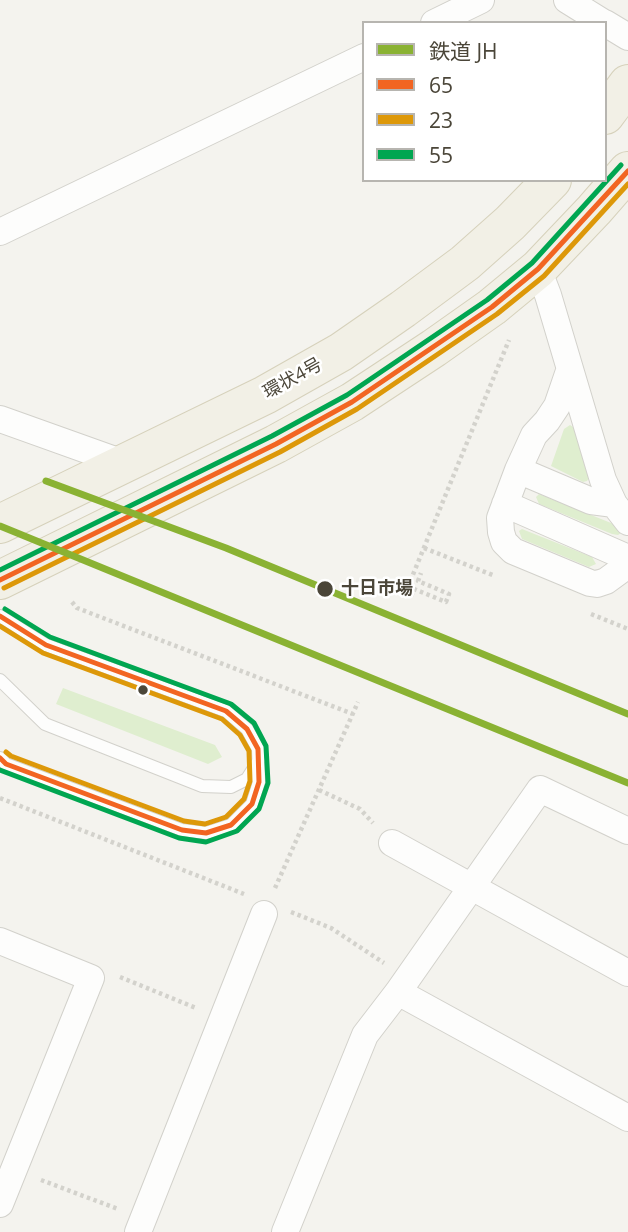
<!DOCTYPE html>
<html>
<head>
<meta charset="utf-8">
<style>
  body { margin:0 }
  #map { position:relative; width:628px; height:1232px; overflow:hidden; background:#f4f3ee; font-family:"Open Sans","Noto Sans JP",sans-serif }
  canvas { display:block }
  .legend { position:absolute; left:362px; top:21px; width:245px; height:161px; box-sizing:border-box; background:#fff; border:2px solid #b7b5b0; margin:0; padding:9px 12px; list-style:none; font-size:21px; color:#4b4639 }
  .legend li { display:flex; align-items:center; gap:14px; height:35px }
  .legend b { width:35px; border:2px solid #b7b5b0 }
</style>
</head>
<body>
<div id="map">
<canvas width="628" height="1232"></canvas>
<ul class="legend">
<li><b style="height:9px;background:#8ab233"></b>鉄道 JH</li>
<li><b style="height:9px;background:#f26522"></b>65</li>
<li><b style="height:9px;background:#dd9809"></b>23</li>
<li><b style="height:9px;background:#00a651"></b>55</li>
</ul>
</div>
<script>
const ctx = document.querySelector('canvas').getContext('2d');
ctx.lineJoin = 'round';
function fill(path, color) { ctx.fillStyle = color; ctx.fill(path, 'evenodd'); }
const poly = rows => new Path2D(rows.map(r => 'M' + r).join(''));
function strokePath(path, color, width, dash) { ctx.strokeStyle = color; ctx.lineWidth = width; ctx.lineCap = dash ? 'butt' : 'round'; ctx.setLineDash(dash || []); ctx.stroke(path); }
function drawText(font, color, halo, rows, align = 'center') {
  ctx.font = font + ' "Open Sans","Noto Sans JP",sans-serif'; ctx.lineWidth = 5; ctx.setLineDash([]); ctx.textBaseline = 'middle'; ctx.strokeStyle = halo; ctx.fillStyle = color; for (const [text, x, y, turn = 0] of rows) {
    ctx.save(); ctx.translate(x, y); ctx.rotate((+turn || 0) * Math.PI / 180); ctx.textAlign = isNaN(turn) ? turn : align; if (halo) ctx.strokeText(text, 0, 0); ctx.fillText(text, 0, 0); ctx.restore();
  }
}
fill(poly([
  [570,425,576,429,589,478,587,481,583,482,551,466,564,429],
  [539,494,616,525,621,533,618,535,612,534,539,504,536,497],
  [522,529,592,557,596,564,589,567,522,539,519,531],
  [63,688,215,745,222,757,208,764,56,704]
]), '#dfeecf');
const lane = poly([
  [0,616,46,645,226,711,247,729,258,749,259,782,252,804,231,825,206,833,182,830,6,764,0,758],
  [0,680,45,724,202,786,231,787,247,779,259,760]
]);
const street = poly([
  [567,0,604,23],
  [434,23,481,0],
  [605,23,628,37],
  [0,232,364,57],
  [538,269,548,295,603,480,614,504,628,522],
  [569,371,557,406,547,421,534,435,518,470,500,518,501,532,504,542,513,551,590,583,597,584,606,581,628,565],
  [0,419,126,464],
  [518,470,591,501,614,504],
  [505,504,628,558],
  [392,843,628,973],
  [0,941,91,978,0,1204],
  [398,992,628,1118],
  [138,1232,264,914],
  [285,1232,365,1035,398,992,540,789,628,831]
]);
const primary = poly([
  [605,115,628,84],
  [0,524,265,395,341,352,403,309,465,263,510,223,552,180],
  [0,580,276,444,352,402,434,348,492,307,538,269,594,210,628,171]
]);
strokePath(lane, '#d2d1cb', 14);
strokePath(street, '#d2d1cb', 28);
strokePath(primary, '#d6d1bb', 40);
strokePath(poly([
  [424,548,495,576],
  [405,594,509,340],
  [411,596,414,589,446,602,449,594,418,581,421,573],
  [72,602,77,608,353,714],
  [591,614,628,629],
  [319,790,360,809,373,823],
  [0,798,244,894],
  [275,888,358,702],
  [291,912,331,928,384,963],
  [120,977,196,1008],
  [41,1180,118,1209]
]), '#d3d2cc', 4.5, [3.5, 3.5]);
strokePath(lane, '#fdfdfc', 12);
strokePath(street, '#fdfdfc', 26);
strokePath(primary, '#f2f0e6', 38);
strokePath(poly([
  [0,580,276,444,352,402,492,307,538,269,628,171],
  [0,616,46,645,226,711,247,729,258,749,259,782,252,804,231,825,206,833,182,830,6,764,0,758]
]), '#f26522', 5);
strokePath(poly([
  [4,588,280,452,357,409,497,314,544,276,628,184],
  [0,626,43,653,222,719,240,735,249,751,250,781,244,799,226,817,205,824,184,821,11,756,6,752]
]), '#dd9809', 5);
strokePath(poly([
  [0,570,272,436,347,395,487,300,532,263,621,165],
  [0,770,179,838,206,842,237,831,259,809,268,783,266,746,254,723,231,704,50,637,5,609]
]), '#00a651', 5);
strokePath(poly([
  [46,481,226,548,628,714],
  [0,526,628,783]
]), '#8ab233', 7);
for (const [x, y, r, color] of [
  [325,589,9,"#4b4639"],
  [143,690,6,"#4b4639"]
]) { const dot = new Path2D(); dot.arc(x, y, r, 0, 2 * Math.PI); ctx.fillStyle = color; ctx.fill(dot); strokePath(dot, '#fff', 2.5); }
drawText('18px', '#4b4639', '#fff', [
  ["環状4号",293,379,-29]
]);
drawText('bold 18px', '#4b4639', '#fff', [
  ["十日市場",341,589]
], 'left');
</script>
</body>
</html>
